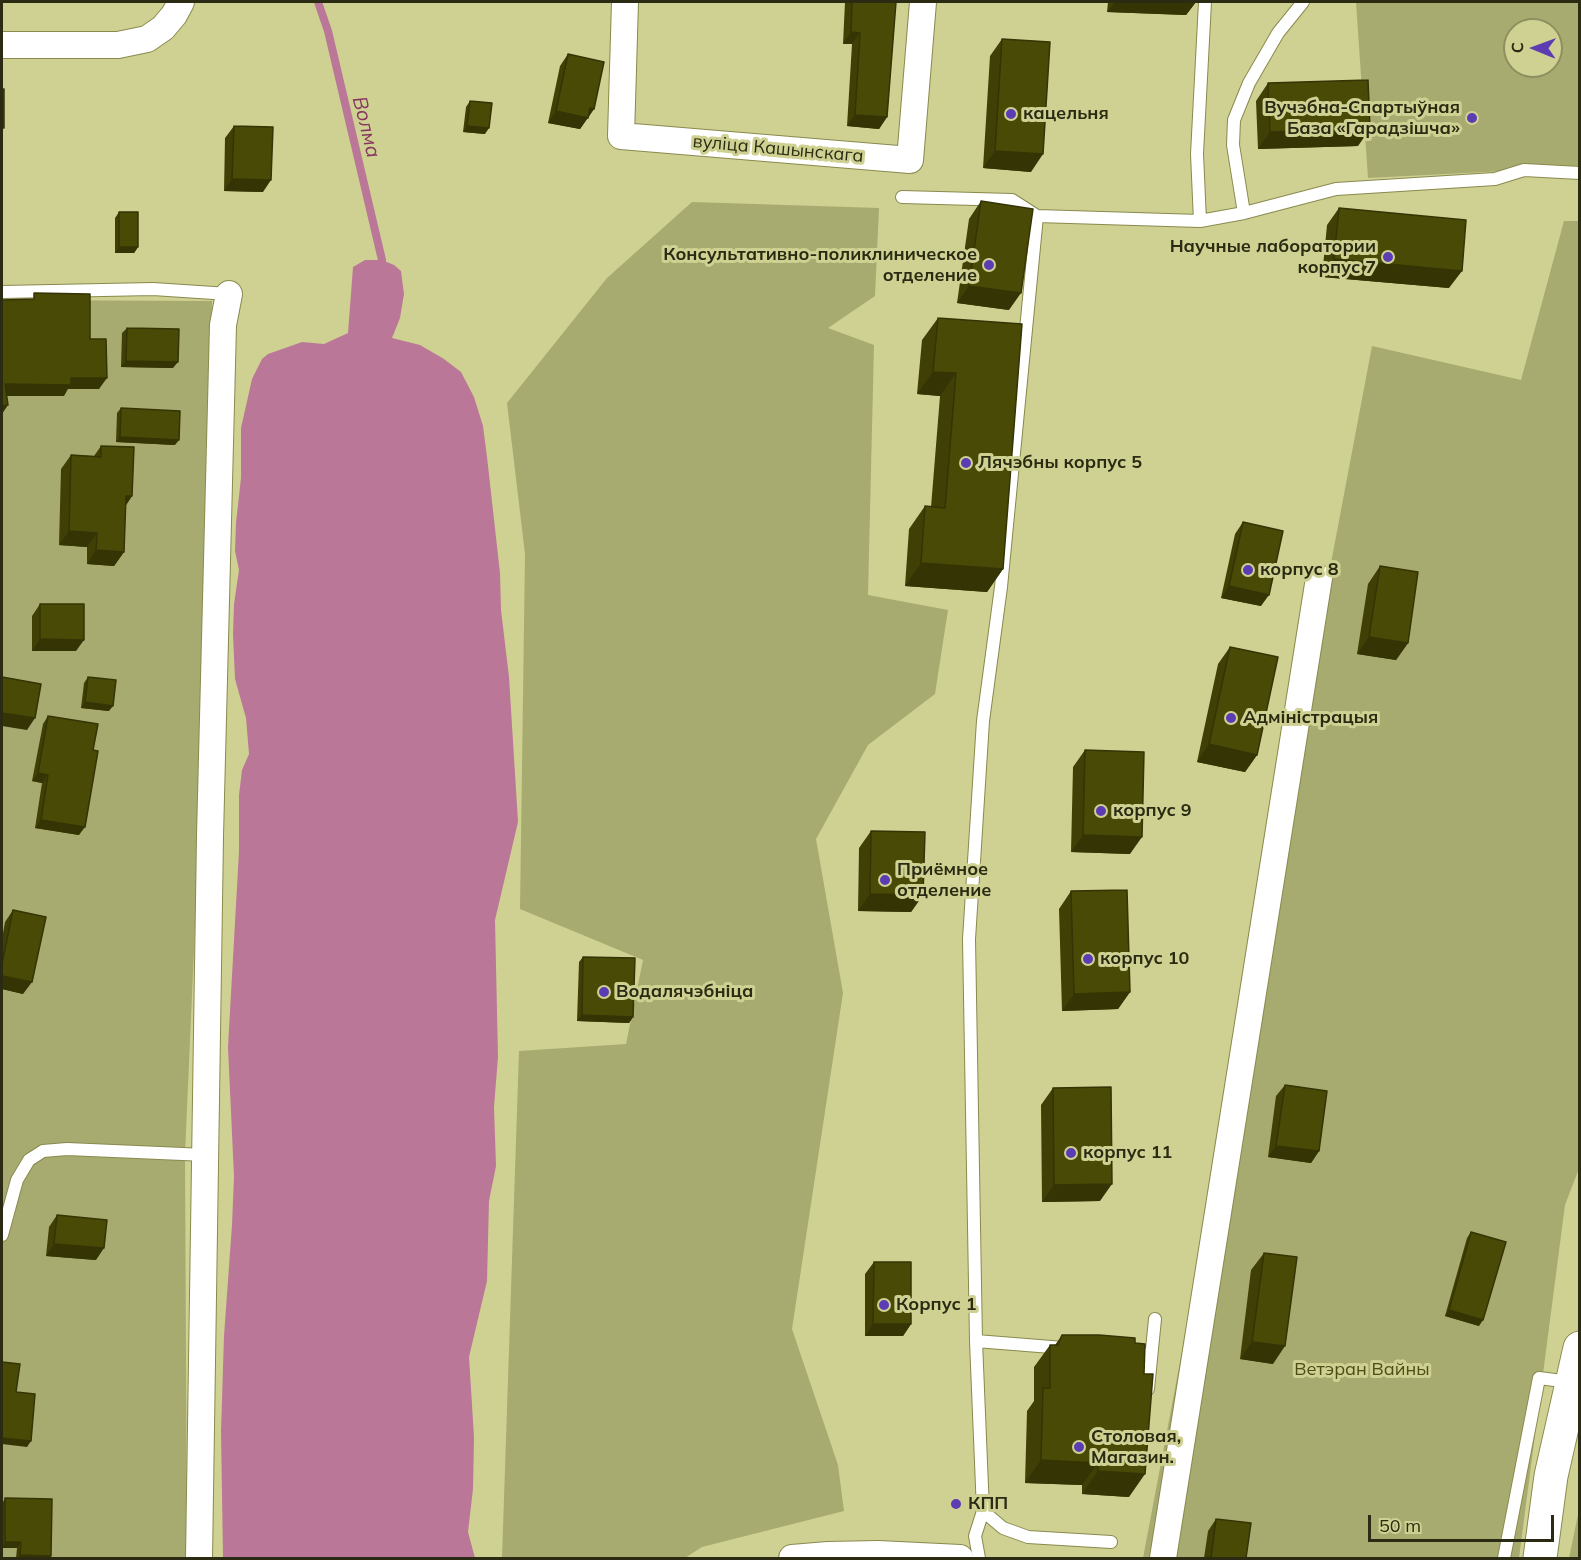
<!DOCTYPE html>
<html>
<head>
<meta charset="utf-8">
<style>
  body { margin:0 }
  #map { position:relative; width:1581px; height:1560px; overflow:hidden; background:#cfd192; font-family:Mulish,sans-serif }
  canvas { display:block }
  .frame { position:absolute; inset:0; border:3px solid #2a2b12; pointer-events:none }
  .north { position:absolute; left:1503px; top:18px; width:60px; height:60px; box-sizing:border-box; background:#cfd192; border:2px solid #8d8f5f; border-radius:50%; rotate:271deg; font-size:16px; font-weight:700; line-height:24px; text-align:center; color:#2a2b12 }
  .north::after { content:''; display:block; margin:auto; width:21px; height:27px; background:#5c3bb3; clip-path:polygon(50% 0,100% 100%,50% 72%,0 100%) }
  .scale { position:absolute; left:1368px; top:1515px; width:186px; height:27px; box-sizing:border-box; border:3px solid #2a2b12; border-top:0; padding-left:8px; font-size:18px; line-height:21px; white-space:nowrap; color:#2a2b12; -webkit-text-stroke:4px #cfd192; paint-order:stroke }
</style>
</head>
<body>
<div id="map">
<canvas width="1581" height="1560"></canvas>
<div class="frame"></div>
<div class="north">С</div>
<div class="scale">50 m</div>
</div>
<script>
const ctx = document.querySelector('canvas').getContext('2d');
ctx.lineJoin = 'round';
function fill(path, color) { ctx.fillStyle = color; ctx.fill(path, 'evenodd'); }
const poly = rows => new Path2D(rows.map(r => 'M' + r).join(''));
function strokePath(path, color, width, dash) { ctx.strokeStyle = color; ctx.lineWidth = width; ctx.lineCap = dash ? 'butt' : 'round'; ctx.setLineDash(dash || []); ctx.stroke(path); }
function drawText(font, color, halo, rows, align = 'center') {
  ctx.font = font + ' Mulish,sans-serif'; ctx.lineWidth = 6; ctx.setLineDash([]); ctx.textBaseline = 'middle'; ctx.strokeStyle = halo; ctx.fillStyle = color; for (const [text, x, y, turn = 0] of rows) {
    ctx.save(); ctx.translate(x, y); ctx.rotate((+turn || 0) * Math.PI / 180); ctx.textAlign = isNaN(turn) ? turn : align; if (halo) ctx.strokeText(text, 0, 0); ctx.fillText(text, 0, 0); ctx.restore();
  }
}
fill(poly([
  [1356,2,1579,2,1579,170,1524,170,1368,178],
  [1515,30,1551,30,1551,66,1515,66],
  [692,202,879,208,875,296,828,328,874,345,868,595,948,610,935,694,868,745,816,839,843,993,792,1329,838,1465,844,1511,702,1547,685,1558,502,1558,519,1051,626,1044,643,960,520,909,525,554,507,403,607,278],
  [1564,221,1579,221,1580,1166,1565,1205,1519,1558,1143,1558,1372,346,1521,380],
  [2,300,212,301,206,678,185,1154,187,1558,2,1558],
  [1579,1510,1579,1558,1569,1558]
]), '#a8ab6f');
fill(poly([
  [365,260,382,260,394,265,401,271,404,294,400,318,392,338,420,345,444,359,461,372,474,397,483,426,487,457,500,573,501,610,509,677,518,822,495,920,498,1057,494,1107,496,1166,489,1201,487,1281,469,1357,474,1437,473,1489,468,1532,475,1558,223,1558,221,1431,224,1336,232,1225,234,1177,228,1047,239,851,239,795,242,770,249,754,246,718,235,679,233,634,234,604,239,570,235,551,236,523,241,478,241,428,252,379,262,359,268,354,302,342,324,344,348,333,353,267]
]), '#bb7797');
strokePath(poly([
  [318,2,328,31,382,260]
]), '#bb7797', 8);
const lane = poly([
  [902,197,1012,200,1037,216],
  [1244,213,1233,145,1234,120,1249,83,1278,33,1303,2],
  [1200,221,1197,154,1205,2],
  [2,292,153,289,229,294],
  [2,1235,17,1180,29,1160,43,1151,67,1149,206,1155],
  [976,1341,1064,1348],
  [1129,1353,1150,1355],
  [1148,1389,1155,1319],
  [983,1511,1003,1528,1028,1537,1111,1542],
  [979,1558,975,1536,983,1511,976,1341,969,939,983,721,1001,587,1037,216,1200,221,1244,213,1336,189,1495,179,1524,170,1580,173],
  [1504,1558,1539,1378,1570,1382]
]);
const street = poly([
  [625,2,621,136,910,160,923,2],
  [2,45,118,45,147,39,163,28,174,15,181,2],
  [199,1558,210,836,223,325,229,294],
  [792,1558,828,1555,878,1554,960,1558],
  [1163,1558,1319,578]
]);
const secondary = poly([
  [1540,1558,1551,1476,1580,1348]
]);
strokePath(lane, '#898a4e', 14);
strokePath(street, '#898a4e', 28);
strokePath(secondary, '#898a4e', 35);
strokePath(lane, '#fff', 12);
strokePath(street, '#fff', 26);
strokePath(secondary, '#fff', 33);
fill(poly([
  [845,2,896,2,887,117,879,129,847,126,852,44,843,44],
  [1108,2,1196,2,1186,15,1107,12],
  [1002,39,1031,172,983,168,990,56],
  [568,54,594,109,580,129,548,123,560,66],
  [1268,83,1358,146,1258,149,1256,101],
  [470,101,485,134,463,132,466,107],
  [234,126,263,192,224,191,225,138],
  [981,201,1009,310,957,303,969,219],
  [1339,208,1449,288,1322,277,1327,225],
  [119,212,138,247,134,253,115,253,115,218],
  [938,318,1022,324,1003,569,987,592,905,586,909,529,925,506,931,507,940,396,917,394,922,340],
  [127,328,173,368,121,367,122,333],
  [121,408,175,445,116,442,117,413],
  [101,446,132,496,125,506,124,552,114,566,87,564,87,547,59,545,61,469,71,455,94,456],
  [1243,522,1261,606,1221,598,1235,534],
  [1380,566,1408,643,1396,660,1357,654,1368,584],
  [40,604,76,651,32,651,32,616],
  [1230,647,1257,755,1245,772,1197,762,1218,664],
  [88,677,109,711,81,708,84,683],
  [48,716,79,835,35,828,42,783,32,781,43,724],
  [1085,750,1130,854,1071,852,1073,767],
  [871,831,923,895,911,912,858,911,859,848],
  [1071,891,1130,992,1118,1009,1062,1011,1059,909],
  [13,910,23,994,2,989,2,939,5,922],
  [583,957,633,1017,629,1023,577,1021,579,962],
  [1285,1085,1319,1151,1311,1163,1268,1157,1276,1096],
  [1053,1088,1100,1201,1042,1202,1041,1105],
  [57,1215,96,1260,46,1256,49,1227],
  [1471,1232,1479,1326,1445,1316,1467,1238],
  [1264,1253,1273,1364,1240,1359,1251,1270],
  [874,1262,911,1324,903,1336,865,1336,865,1274],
  [1062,1335,1129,1497,1082,1494,1082,1485,1025,1483,1027,1411,1034,1401,1034,1367,1050,1345,1055,1345],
  [5,1498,51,1556,49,1558,16,1558,17,1548,2,1548,2,1504],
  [1216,1519,1246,1558,1204,1558,1208,1531]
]), '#404006');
fill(poly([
  [1115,2,1196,2,1186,15,1107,12],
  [851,32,860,33,852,44,843,44],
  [590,108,594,109,580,129,548,123,556,111],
  [855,115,887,117,879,129,847,126],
  [467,126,489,128,485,134,463,132],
  [1370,129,1358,146,1258,149,1270,132],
  [995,151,1043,154,1031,172,983,168],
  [232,179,271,180,263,192,224,191],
  [119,247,138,247,134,253,115,253],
  [1334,259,1462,271,1449,288,1322,277],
  [969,286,1021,293,1009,310,957,303],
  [126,361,178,362,173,368,121,367],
  [933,372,956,373,940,396,917,394],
  [71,378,107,378,99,389,68,389,64,396,2,396,5,384],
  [8,405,2,414,2,406],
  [120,437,179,440,175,445,116,442],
  [126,496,132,496,123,510],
  [69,531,97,533,87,547,59,545],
  [96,550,124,552,114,566,87,564],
  [921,563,1003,569,987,592,905,586],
  [1229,586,1269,595,1261,606,1221,598],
  [1369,637,1408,643,1396,660,1357,654],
  [40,639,84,640,76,651,32,651],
  [85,702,113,706,109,711,81,708],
  [2,713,35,718,27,730,2,726],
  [1209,744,1257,755,1245,772,1197,762],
  [38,773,48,775,42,783,32,781],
  [41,820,85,827,79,835,35,828],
  [1083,835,1142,837,1130,854,1071,852],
  [870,894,923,895,911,912,858,911],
  [2,976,32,982,23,994,2,989],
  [1130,992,1118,1009,1062,1011,1074,994],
  [582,1015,633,1017,629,1023,577,1021],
  [1276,1146,1319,1151,1311,1163,1268,1157],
  [1112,1184,1100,1201,1042,1202,1054,1185],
  [54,1244,104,1248,96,1260,46,1256],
  [1449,1310,1483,1320,1479,1326,1445,1316],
  [873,1324,911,1324,903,1336,865,1336],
  [1252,1342,1285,1346,1273,1364,1240,1359],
  [2,1438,31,1441,27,1447,2,1444],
  [1041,1460,1098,1463,1082,1485,1025,1483],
  [1098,1471,1145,1474,1129,1497,1082,1494],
  [5,1542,21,1542,17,1548,2,1548],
  [20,1555,51,1556,49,1558,18,1558]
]), '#343405');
const building = poly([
  [852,2,896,2,887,117,855,115,860,33,851,32,852,2],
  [1002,39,1050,42,1043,154,995,151,1002,39],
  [568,54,604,62,594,109,590,108,588,118,556,111,568,54],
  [1368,80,1370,129,1270,132,1268,83,1368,80],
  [2,89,4,89,4,128,2,128,2,89],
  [470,101,492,103,489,128,467,126,470,101],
  [234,126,273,127,271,180,232,179,234,126],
  [981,201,1033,209,1021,293,969,286,981,201],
  [1339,208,1466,220,1462,271,1334,259,1339,208],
  [119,212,138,212,138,247,119,247,119,212],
  [34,293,90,294,90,339,106,339,107,378,71,378,71,385,5,384,8,405,2,406,2,300,34,299,34,293],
  [938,318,1022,324,1003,569,921,563,925,506,945,508,956,373,933,372,938,318],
  [127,328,179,329,178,362,126,361,127,328],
  [121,408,180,411,179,440,120,437,121,408],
  [101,446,134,447,132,496,126,496,124,552,96,550,97,533,69,531,71,455,101,457,101,446],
  [1243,522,1283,531,1269,595,1229,586,1243,522],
  [1380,566,1418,572,1408,643,1369,637,1380,566],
  [40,604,84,604,84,640,40,639,40,604],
  [1230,647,1278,657,1257,755,1209,744,1230,647],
  [2,677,41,684,35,718,2,713,2,677],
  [88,677,116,680,113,706,85,702,88,677],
  [48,716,98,724,93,750,98,751,85,827,41,820,48,775,38,773,48,716],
  [1085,750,1144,752,1142,837,1083,835,1085,750],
  [871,831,925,832,923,895,870,894,871,831],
  [1127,890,1130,992,1074,994,1071,891,1127,890],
  [13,910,46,917,32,982,2,976,2,964,13,910],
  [583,957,635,958,633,1017,582,1015,583,957],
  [1285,1085,1327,1091,1319,1151,1276,1146,1285,1085],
  [1111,1087,1112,1184,1054,1185,1053,1088,1111,1087],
  [57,1215,107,1220,104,1248,54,1244,57,1215],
  [1471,1232,1506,1242,1483,1320,1449,1310,1471,1232],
  [1264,1253,1297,1257,1285,1346,1252,1342,1264,1253],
  [874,1262,911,1262,911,1324,873,1324,874,1262],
  [1062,1335,1099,1335,1135,1338,1135,1343,1145,1344,1144,1374,1153,1374,1145,1474,1098,1471,1098,1463,1041,1460,1043,1388,1050,1388,1050,1345,1058,1345,1062,1335],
  [2,1362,20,1364,16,1392,35,1394,31,1441,2,1438,2,1362],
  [5,1498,52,1499,51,1556,20,1555,21,1542,5,1542,5,1498],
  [1216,1519,1251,1523,1246,1558,1211,1558,1216,1519]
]);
fill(building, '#4a4a07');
strokePath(building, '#343405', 1.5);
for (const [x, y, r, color] of [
  [1011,114,6,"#5c3bb3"],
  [1472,118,6,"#5c3bb3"],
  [1388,257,6,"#5c3bb3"],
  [989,265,6,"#5c3bb3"],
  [966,463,6,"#5c3bb3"],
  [1248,570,6,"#5c3bb3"],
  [1231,718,6,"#5c3bb3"],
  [1101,811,6,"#5c3bb3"],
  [885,880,6,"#5c3bb3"],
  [1088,959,6,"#5c3bb3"],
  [604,992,6,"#5c3bb3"],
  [1071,1153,6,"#5c3bb3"],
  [884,1305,6,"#5c3bb3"],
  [1079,1447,6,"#5c3bb3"],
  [956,1504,6,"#5c3bb3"]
]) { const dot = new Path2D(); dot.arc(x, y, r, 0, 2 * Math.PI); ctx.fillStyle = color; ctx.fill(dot); strokePath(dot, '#cfd192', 2); }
drawText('bold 18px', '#2a2b12', '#cfd192', [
  ["Вучэбна-Спартыўная",1460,108,"right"],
  ["База «Гарадзішча»",1460,129,"right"],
  ["кацельня",1023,114],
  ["Научные лаборатории",1376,247,"right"],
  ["корпус 7",1376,268,"right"],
  ["Консультативно-поликлиническое",977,255,"right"],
  ["отделение",977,276,"right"],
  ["Лячэбны корпус 5",978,463],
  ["корпус 8",1260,570],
  ["Адміністрацыя",1243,718],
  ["корпус 9",1113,811],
  ["Приёмное",897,870],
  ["отделение",897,891],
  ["корпус 10",1100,959],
  ["Водалячэбніца",616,992],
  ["корпус 11",1083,1153],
  ["Корпус 1",896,1305],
  ["Столовая,",1091,1437],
  ["Магазин.",1091,1458],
  ["КПП",968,1504]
], 'left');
drawText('18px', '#2a2b12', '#cfd192', [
  ["вуліца Кашынскага",778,149,5]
]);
drawText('18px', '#4c4d17', '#cfd192', [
  ["Ветэран Вайны",1362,1370]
]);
drawText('italic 20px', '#873561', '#cfd192', [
  ["Волма",366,127,76]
]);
</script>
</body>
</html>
